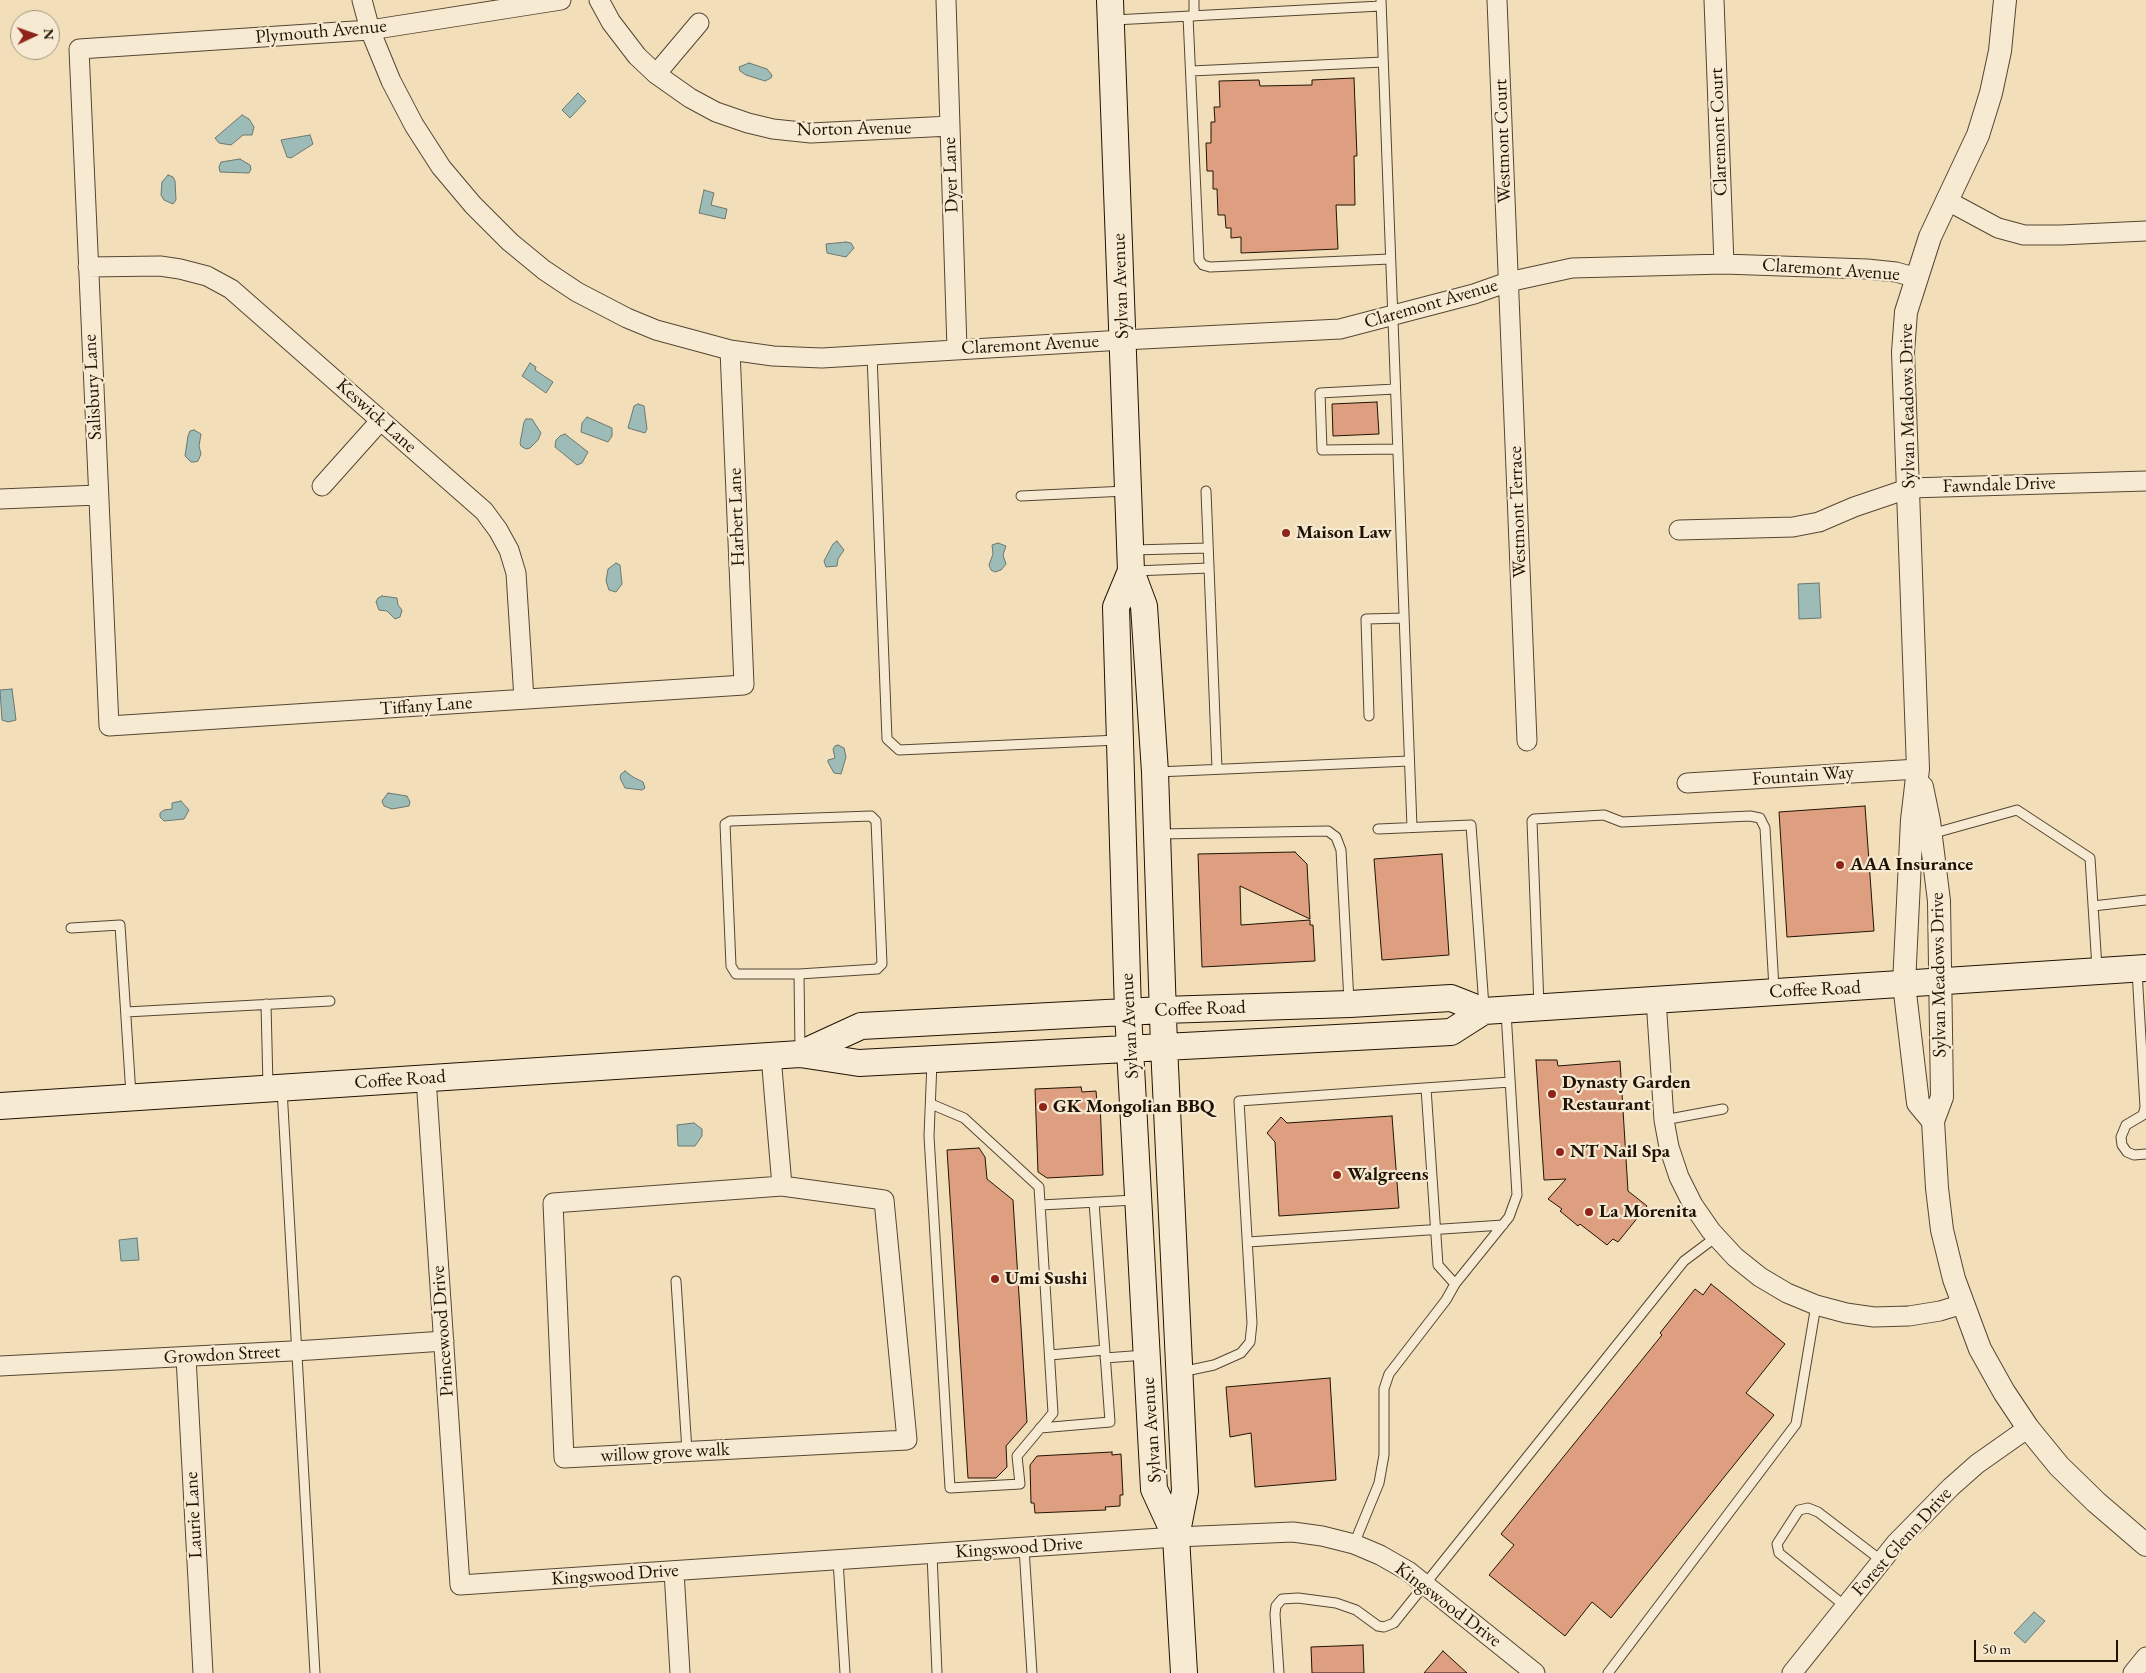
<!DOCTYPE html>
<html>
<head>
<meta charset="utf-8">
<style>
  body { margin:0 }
  #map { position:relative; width:2146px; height:1673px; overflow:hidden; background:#f2dfba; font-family:"EB Garamond",serif }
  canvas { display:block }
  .north { position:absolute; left:10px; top:10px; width:50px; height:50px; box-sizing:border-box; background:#f7ead2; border:1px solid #a19480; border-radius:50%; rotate:87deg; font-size:14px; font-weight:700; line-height:20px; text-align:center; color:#211304 }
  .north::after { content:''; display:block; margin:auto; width:18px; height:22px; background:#8f2418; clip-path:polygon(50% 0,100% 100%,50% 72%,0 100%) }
  .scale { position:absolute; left:1974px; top:1640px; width:144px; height:22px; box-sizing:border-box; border:2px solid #211304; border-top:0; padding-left:6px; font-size:15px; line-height:18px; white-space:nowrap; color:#211304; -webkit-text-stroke:4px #f7ead2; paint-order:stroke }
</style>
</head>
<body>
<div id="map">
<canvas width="2146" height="1673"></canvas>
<div class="north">N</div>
<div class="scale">50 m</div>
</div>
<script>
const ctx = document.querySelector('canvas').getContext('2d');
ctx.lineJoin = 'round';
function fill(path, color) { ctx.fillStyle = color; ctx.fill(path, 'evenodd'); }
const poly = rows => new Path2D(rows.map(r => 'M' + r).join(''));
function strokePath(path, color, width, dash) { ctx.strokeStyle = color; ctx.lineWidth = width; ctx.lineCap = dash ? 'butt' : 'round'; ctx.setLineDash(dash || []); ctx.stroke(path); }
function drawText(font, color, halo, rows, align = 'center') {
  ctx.font = font + ' "EB Garamond",serif'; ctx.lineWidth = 4.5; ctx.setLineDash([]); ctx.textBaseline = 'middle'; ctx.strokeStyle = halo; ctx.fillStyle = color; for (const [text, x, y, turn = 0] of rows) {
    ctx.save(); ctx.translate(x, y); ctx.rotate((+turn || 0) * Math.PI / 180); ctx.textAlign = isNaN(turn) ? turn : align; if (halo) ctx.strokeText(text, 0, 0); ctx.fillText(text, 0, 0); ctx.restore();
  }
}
const water = poly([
  [749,63,767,69,772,75,771,78,765,81,746,75,740,71,739,67,749,63],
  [578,93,586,101,570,118,562,110,578,93],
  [242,115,249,119,254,127,252,135,243,135,231,145,219,143,215,138,242,115],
  [310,135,313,144,291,158,287,157,281,140,310,135],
  [240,159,250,165,251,169,249,173,220,172,219,167,221,162,240,159],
  [168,175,173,177,175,181,176,200,173,204,164,200,161,195,162,182,168,175],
  [704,190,714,193,711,205,727,209,725,219,699,213,704,190],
  [846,242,851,243,854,248,846,257,827,253,826,244,846,242],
  [530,363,536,367,535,370,553,382,546,393,522,376,530,363],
  [638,404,644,406,647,429,645,433,628,428,634,406,638,404],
  [587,417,612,428,612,436,608,442,581,432,582,423,587,417],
  [526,419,532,419,541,433,538,440,530,448,526,449,521,446,520,443,524,422,526,419],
  [194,430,201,434,199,446,201,454,198,461,195,462,191,462,185,456,188,436,190,431,194,430],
  [565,434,588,452,582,463,577,465,555,447,556,440,560,436,565,434],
  [837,541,844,550,838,559,837,566,826,567,824,561,833,544,837,541],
  [998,543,1006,546,1003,555,1006,564,1001,570,995,572,991,570,989,565,993,554,992,545,998,543],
  [616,563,620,565,622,584,616,592,609,590,606,581,608,569,616,563],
  [1819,583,1821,618,1799,619,1798,584,1819,583],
  [382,596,397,598,398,605,402,610,400,617,395,619,387,611,379,610,376,602,378,598,382,596],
  [12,689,16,720,8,722,2,720,0,690,12,689],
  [838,745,844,748,846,757,841,774,834,773,828,762,828,760,835,758,833,749,835,746,838,745],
  [625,771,633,777,643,782,645,788,642,790,625,788,620,778,621,774,625,771],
  [388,793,407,796,410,802,409,806,392,809,384,806,382,801,388,793],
  [181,801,189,810,184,819,164,821,160,817,160,813,164,810,172,809,172,803,181,801],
  [694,1123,702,1129,702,1136,695,1146,678,1146,677,1125,694,1123],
  [137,1238,139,1260,121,1261,119,1240,137,1238],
  [2034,1612,2045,1621,2025,1643,2014,1633,2034,1612]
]);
fill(water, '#9dbbb7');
strokePath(water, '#6b786f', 1);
const building = poly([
  [1354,78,1357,156,1354,156,1355,205,1336,205,1338,249,1241,253,1241,237,1231,238,1231,228,1226,228,1225,215,1218,215,1217,189,1213,189,1213,171,1207,171,1206,143,1211,143,1211,122,1215,122,1214,107,1220,107,1219,81,1259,80,1260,86,1312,85,1312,80,1354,78],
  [1377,402,1379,434,1333,436,1332,404,1377,402],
  [1865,806,1874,931,1787,937,1779,812,1865,806],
  [1295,852,1307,864,1310,919,1240,886,1241,925,1310,920,1310,925,1313,925,1315,961,1202,967,1198,854,1295,852],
  [1442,854,1449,955,1382,960,1374,859,1442,854],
  [1536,1060,1557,1060,1558,1066,1620,1061,1628,1191,1647,1206,1618,1242,1613,1239,1607,1245,1580,1224,1578,1226,1560,1211,1562,1209,1548,1199,1566,1179,1544,1180,1536,1060],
  [1081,1087,1082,1092,1096,1091,1097,1102,1100,1102,1103,1175,1047,1178,1038,1172,1035,1089,1081,1087],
  [1392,1116,1399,1208,1279,1216,1275,1142,1267,1133,1281,1117,1287,1123,1392,1116],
  [979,1148,985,1157,987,1179,1013,1200,1027,1422,1006,1446,1007,1467,996,1478,968,1478,947,1150,979,1148],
  [1711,1284,1785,1344,1746,1393,1774,1415,1611,1618,1592,1602,1565,1636,1489,1575,1514,1545,1501,1534,1662,1335,1660,1333,1695,1289,1703,1295,1711,1284],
  [1330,1378,1336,1480,1255,1487,1251,1433,1230,1437,1226,1387,1330,1378],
  [1112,1452,1112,1455,1121,1454,1123,1495,1120,1495,1120,1506,1105,1507,1106,1510,1035,1513,1034,1503,1031,1503,1030,1465,1037,1456,1112,1452],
  [1363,1645,1364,1673,1312,1673,1311,1647,1363,1645],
  [1443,1651,1467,1673,1424,1673,1443,1651]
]);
fill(building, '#de9f80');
strokePath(building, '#211304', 1);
const service = poly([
  [1194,0,1194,16],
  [1381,0,1412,827],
  [1188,16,1199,260,1203,265,1210,267,1390,259],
  [1114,20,1381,6],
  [1191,71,1383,62],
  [872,355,887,739,899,750,1118,740],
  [1395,389,1320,393,1322,450,1397,449],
  [1206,491,1217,769],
  [1021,496,1126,491],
  [1133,550,1208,548],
  [1134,571,1209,568],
  [1369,716,1366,619,1404,618],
  [1157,772,1409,761],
  [871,816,876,821,882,964,877,969,799,974,736,974,731,966,725,824,730,821,871,816],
  [1378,829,1471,825,1484,1007],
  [1159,834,1328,831,1336,837,1341,850,1349,1002],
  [1931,834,2017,810,2090,858,2097,968],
  [2093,906,2146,900],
  [71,928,120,925,131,1095],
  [2137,971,2145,1107,2143,1115,2126,1125,2121,1137,2122,1145,2127,1152,2134,1155,2146,1154],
  [799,974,800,1051],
  [266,1004,268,1086],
  [1539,1006,1532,821,1534,819,1604,815,1622,822,1750,816,1760,818,1765,828,1774,989],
  [126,1012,330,1001],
  [1426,1088,1438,1265,1455,1284],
  [282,1089,315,1673],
  [931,1104,964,1118,1039,1187,1053,1413,1017,1456,1020,1484,950,1488,929,1136,932,1062],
  [1664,1120,1723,1109],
  [1041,1205,1135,1200],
  [1248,1242,1503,1225],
  [676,1281,687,1451],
  [1050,1355,1105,1350],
  [1105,1358,1145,1355],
  [1181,1372,1214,1365,1241,1353,1250,1342,1252,1323,1239,1101,1510,1082],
  [1040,1428,1110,1422,1094,1202],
  [1354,1544,1379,1483,1384,1455,1384,1389,1389,1374,1446,1300,1455,1284,1509,1217,1517,1195,1506,1012],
  [1024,1548,1032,1673],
  [932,1554,937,1673],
  [838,1560,845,1673],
  [1845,1606,1779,1553,1777,1544,1799,1510,1808,1508,1818,1512,1882,1561],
  [1279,1673,1275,1614,1276,1606,1282,1599,1298,1598,1336,1603,1356,1610,1378,1626,1384,1627,1394,1623,1684,1261,1716,1237],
  [1608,1673,1796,1424,1816,1305]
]);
const minor = poly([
  [362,0,370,30,391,81,414,125,441,167,473,205,510,242,544,270,577,292,627,318,656,330,730,350,773,356,822,358,1123,340,1340,329,1474,294,1508,282,1572,268,1724,264,1867,269,1896,272,1917,278],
  [561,0,370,30,79,49,109,726,744,685,730,350],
  [599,0,611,22,637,56,656,74,690,98,716,112,748,123,773,129,811,133,950,126],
  [946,0,957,349],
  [1497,0,1527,741],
  [1714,0,1724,264],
  [656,74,699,23],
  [1946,200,1998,228,2024,235,2061,235,2146,231],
  [88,267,160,266,180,269,207,276,231,289,484,511,498,530,509,550,516,573,524,699],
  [322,486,381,420],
  [0,499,98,495],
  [1679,530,1793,527,1819,522,1854,507,1910,488,2146,481],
  [1687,783,1918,769],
  [1656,999,1664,1120,1669,1147,1679,1177,1693,1205,1711,1231,1735,1257,1760,1277,1787,1293,1816,1305,1846,1313,1874,1317,1909,1316,1940,1311,1963,1304],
  [771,1056,782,1186,553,1203,564,1458,907,1440,884,1200,782,1186],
  [426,1078,460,1585,1176,1537,1293,1532,1322,1536,1354,1544,1380,1555,1408,1571,1535,1673],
  [186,1357,203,1673],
  [0,1366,311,1350,444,1341],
  [674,1571,680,1673],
  [1792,1673,1896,1543,1951,1487,1977,1464,2028,1428],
  [2133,1673,2146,1657]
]);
const tertiary = poly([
  [1922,787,1929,821,1939,901,1942,1097,1933,1121,1937,1188,1942,1230,1954,1279,1980,1349,2004,1392,2028,1428,2059,1466,2096,1502,2146,1545],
  [1933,1121,1918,1103,1904,984,1912,820,1918,769,1903,352,1906,312,1930,237,1978,135,1991,93,2000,51,2005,0]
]);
const secondary = poly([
  [1110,0,1131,571,1144,606,1155,772,1164,1046,1185,1491,1176,1537,1184,1673],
  [1131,571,1116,607,1128,1012,1154,1489,1176,1537],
  [800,1054,861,1026,1163,1010,1350,1004,1451,998,1484,1011],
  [0,1106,800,1054,859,1063,1451,1032,1484,1011,2146,968]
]);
strokePath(service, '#554632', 11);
strokePath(minor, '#554632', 21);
strokePath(tertiary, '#554632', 24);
strokePath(secondary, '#211304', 28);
strokePath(service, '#f7ead2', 9);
strokePath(minor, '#f7ead2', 19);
strokePath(tertiary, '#f7ead2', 22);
strokePath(secondary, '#f7ead2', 26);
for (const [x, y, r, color] of [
  [1286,533,5,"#8f2418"],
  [1840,865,5,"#8f2418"],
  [1552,1094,5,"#8f2418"],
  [1043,1107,5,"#8f2418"],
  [1560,1152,5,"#8f2418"],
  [1337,1175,5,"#8f2418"],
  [1589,1212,5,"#8f2418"],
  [995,1279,5,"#8f2418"]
]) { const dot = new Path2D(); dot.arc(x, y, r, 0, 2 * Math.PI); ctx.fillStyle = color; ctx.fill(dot); strokePath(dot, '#f7ead2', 2); }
drawText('19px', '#211304', '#f7ead2', [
  ["Plymouth Avenue",321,32,-5],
  ["Norton Avenue",854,129,-1],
  ["Claremont Court",1719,132,-92],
  ["Westmont Court",1503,141,-92],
  ["Dyer Lane",951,175,-92],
  ["Claremont Avenue",1831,270,4],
  ["Sylvan Avenue",1121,286,-92],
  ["Claremont Avenue",1431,304,-16],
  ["Claremont Avenue",1030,345,-3],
  ["Salisbury Lane",93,387,-93],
  ["Sylvan Meadows Drive",1908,406,-91],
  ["Keswick Lane",376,416,42],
  ["Fawndale Drive",1999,485,-2],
  ["Westmont Terrace",1518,512,-92],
  ["Harbert Lane",737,517,-92],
  ["Tiffany Lane",426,706,-4],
  ["Fountain Way",1803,776,-4],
  ["Sylvan Meadows Drive",1939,975,-91],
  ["Coffee Road",1815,990,-3],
  ["Coffee Road",1200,1009,-2],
  ["Sylvan Avenue",1130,1026,-93],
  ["Coffee Road",400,1080,-4],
  ["Princewood Drive",443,1331,-94],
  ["Growdon Street",222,1355,-3],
  ["Sylvan Avenue",1152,1430,-94],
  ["willow grove walk",665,1453,-3],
  ["Laurie Lane",194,1515,-93],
  ["Forest Glenn Drive",1902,1542,-48],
  ["Kingswood Drive",1019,1548,-4],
  ["Kingswood Drive",615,1575,-4],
  ["Kingswood Drive",1448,1605,37]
]);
drawText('bold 19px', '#211304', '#f7ead2', [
  ["Maison Law",1296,533],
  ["AAA Insurance",1850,865],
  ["Dynasty Garden",1562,1083],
  ["Restaurant",1562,1105],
  ["GK Mongolian BBQ",1053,1107],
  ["NT Nail Spa",1570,1152],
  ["Walgreens",1347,1175],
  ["La Morenita",1599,1212],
  ["Umi Sushi",1005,1279]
], 'left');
</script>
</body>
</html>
